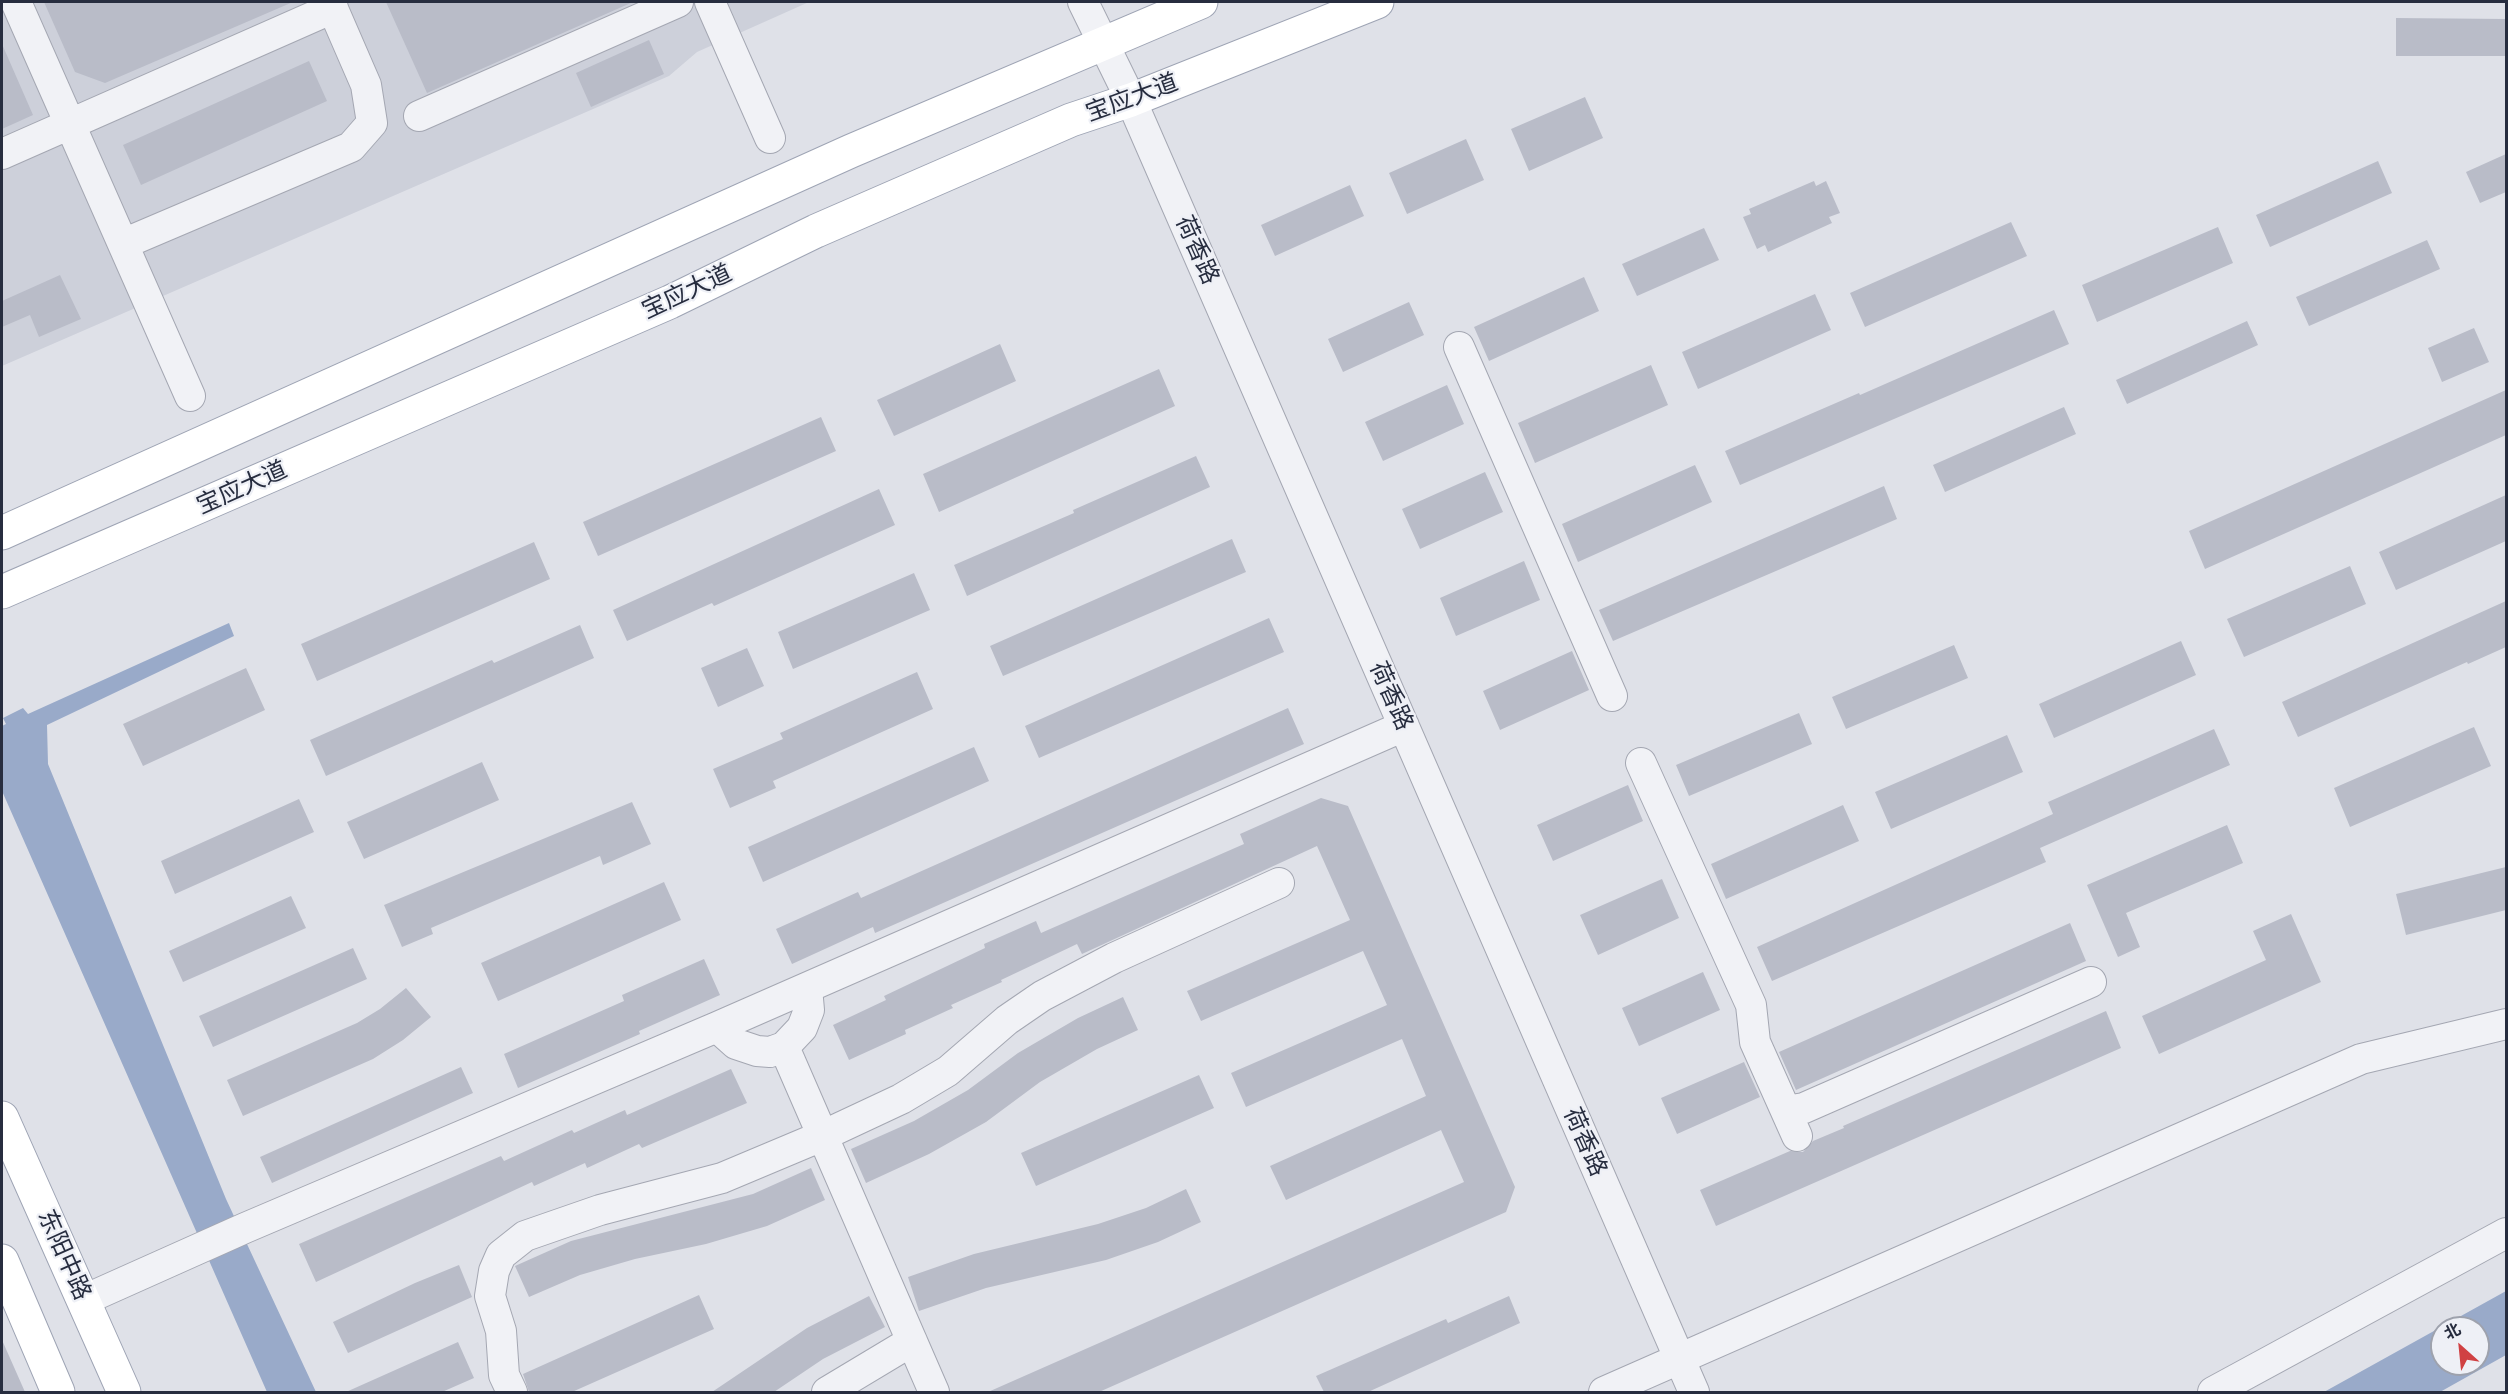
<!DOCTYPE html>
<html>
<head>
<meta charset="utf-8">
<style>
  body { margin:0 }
  #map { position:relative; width:2508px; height:1394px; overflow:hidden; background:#dfe1e8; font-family:"Alegreya Sans","Noto Sans SC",sans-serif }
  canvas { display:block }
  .frame { position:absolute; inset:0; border:3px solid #272d3f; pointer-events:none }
  .north { position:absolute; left:2430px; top:1316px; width:60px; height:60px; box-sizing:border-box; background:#eef0f6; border:2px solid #9ea2ad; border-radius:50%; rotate:333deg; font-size:16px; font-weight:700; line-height:24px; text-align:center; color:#272d3f }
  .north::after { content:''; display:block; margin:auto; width:21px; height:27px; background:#d04143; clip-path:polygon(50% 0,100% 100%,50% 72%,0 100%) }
</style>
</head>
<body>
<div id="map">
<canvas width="2508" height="1394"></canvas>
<div class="frame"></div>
<div class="north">北</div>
</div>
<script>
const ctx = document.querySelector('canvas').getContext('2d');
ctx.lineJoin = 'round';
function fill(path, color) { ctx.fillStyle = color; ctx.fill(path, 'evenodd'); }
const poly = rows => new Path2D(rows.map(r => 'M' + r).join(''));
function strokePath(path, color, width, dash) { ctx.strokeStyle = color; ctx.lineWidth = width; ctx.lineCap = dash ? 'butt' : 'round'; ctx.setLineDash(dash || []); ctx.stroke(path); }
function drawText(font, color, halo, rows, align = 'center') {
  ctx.font = font + ' "Alegreya Sans","Noto Sans SC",sans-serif'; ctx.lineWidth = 4.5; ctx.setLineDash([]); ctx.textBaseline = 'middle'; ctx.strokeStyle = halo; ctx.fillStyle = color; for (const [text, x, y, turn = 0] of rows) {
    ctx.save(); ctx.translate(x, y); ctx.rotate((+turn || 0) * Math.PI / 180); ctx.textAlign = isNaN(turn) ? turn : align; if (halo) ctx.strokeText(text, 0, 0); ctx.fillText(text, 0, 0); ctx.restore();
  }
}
fill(poly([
  [2,2,809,2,697,52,669,76,2,366]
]), '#cdd0da');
fill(poly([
  [229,623,234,636,47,725,48,764,226,1199,316,1392,267,1392,2,791,2,726,6,724,3,718,23,708,28,714],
  [2506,1291,2506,1355,2440,1392,2324,1392],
  [2442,1328,2478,1328,2478,1364,2442,1364]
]), '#99aac9');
fill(poly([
  [44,2,293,2,105,83,75,72],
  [386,2,633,2,427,93],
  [2396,18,2506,19,2506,56,2396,56],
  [649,40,664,74,591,107,576,73],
  [2,44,33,115,2,129],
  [309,61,327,101,141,185,123,145],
  [1585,97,1603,138,1529,171,1511,129],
  [1466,139,1484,180,1407,214,1389,173],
  [2506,154,2506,192,2480,203,2466,172],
  [2378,161,2392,193,2270,247,2256,215],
  [1814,181,1816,186,1826,181,1840,213,1829,217,1832,223,1768,252,1765,245,1757,249,1743,217,1751,214,1749,209],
  [1350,185,1364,216,1275,256,1261,225],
  [2011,222,2027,256,1865,327,1850,293],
  [2218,227,2233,263,2097,322,2082,285],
  [1704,228,1719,260,1637,296,1622,264],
  [2427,240,2440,269,2309,326,2296,297],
  [60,275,81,319,39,337,30,315,2,327,2,301],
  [1584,277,1599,311,1489,361,1474,327],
  [1815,294,1831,330,1698,389,1682,352],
  [1409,302,1424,335,1343,372,1328,339],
  [2054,310,2069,344,1740,485,1725,451,1859,393,1860,395],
  [2247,321,2258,345,2127,404,2116,380],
  [2474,328,2489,362,2442,382,2428,348],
  [1000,344,1016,381,894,436,877,400],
  [1651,365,1668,405,1535,463,1518,423],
  [1159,369,1175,406,939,512,923,474],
  [1447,385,1464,424,1383,461,1365,422],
  [2506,390,2506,435,2205,569,2189,531],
  [2064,407,2076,434,1945,492,1933,465],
  [821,417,836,451,598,556,583,522],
  [1196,456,1210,487,967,596,954,565,1074,513,1073,510],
  [1695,465,1712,502,1578,562,1562,524],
  [1485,472,1503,512,1420,549,1402,509],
  [1884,486,1897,519,1613,641,1599,610],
  [879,489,895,525,714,606,712,603,627,641,613,610],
  [2506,495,2506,541,2396,590,2379,552],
  [1232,539,1246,572,1003,676,990,646],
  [534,542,550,579,317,681,301,644],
  [1524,561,1540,600,1456,636,1440,598],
  [2350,566,2366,604,2244,657,2227,619],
  [914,573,930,610,793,669,778,632],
  [2506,601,2506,647,2468,664,2467,662,2298,737,2282,702],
  [1269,618,1284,652,1039,758,1025,726],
  [580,625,594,658,326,776,310,740,492,660,494,663],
  [2181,641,2196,675,2054,738,2039,704],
  [1954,645,1968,678,1846,729,1832,697],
  [747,648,764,686,718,707,701,668],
  [1572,651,1589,690,1500,730,1483,691],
  [246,668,265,710,143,766,123,724],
  [917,672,933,709,773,781,776,788,730,808,713,769,783,739,780,733],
  [1288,708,1304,744,875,933,873,927,792,964,776,929,858,892,861,898],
  [1799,713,1812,744,1689,796,1676,765],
  [2474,727,2491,766,2350,827,2334,788],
  [2214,729,2230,765,2040,848,2046,862,1772,981,1757,947,2053,814,2048,802],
  [2007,735,2023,772,1891,829,1875,792],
  [974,747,989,781,763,882,748,847],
  [482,762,499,800,364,859,347,822],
  [1628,785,1643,821,1553,861,1537,825],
  [1321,798,1348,806,1515,1187,1506,1212,1099,1392,988,1392,1464,1182,1441,1130,1286,1200,1270,1166,1426,1096,1402,1039,1246,1107,1231,1073,1387,1005,1363,951,1201,1021,1187,991,1350,920,1317,846,1082,954,1077,944,1001,980,1002,982,951,1005,953,1008,905,1030,906,1034,849,1060,833,1025,886,1000,884,996,985,948,984,944,1036,921,1041,933,1244,844,1240,834],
  [299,799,314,832,175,894,161,861],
  [632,802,651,844,603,865,600,856,431,928,433,934,402,947,384,905],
  [1843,805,1859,841,1726,899,1711,864],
  [2227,825,2243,863,2126,913,2140,947,2118,957,2087,885],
  [2506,867,2506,910,2406,935,2396,894],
  [1662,879,1679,918,1598,955,1580,915],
  [664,882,681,920,498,1001,481,963],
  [291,896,306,928,183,982,169,951],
  [2291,914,2321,982,2159,1054,2142,1016,2266,960,2253,931],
  [2070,923,2086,961,1796,1090,1779,1052],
  [353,948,367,979,213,1047,199,1016],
  [704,959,720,995,639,1031,640,1034,518,1088,504,1054,624,1001,622,995],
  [1703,972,1720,1010,1639,1046,1622,1008],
  [406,988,431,1017,403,1040,373,1059,243,1116,227,1080,357,1023,380,1009],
  [1123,997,1138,1030,1097,1049,1040,1082,986,1122,929,1154,866,1183,851,1149,914,1121,968,1090,1018,1053,1078,1018],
  [2106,1011,2121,1048,1716,1226,1700,1190,1790,1151,1803,1152,1813,1141,1844,1128,1843,1126],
  [1744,1062,1760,1097,1677,1134,1661,1098],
  [461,1067,473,1093,272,1183,260,1157],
  [731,1069,747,1103,642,1148,639,1144,587,1168,585,1163,534,1186,532,1182,316,1282,299,1244,501,1156,504,1161,572,1130,574,1133,625,1110,627,1115],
  [1199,1075,1214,1108,1036,1186,1021,1153],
  [811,1168,825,1200,767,1226,706,1244,635,1259,580,1275,529,1297,515,1266,571,1241,753,1194],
  [1186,1189,1201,1222,1158,1242,1106,1260,986,1288,919,1311,908,1277,974,1254,1098,1224,1146,1208],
  [459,1265,472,1297,348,1353,333,1322,415,1283],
  [699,1295,714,1329,572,1392,529,1392,523,1374],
  [869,1296,885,1327,823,1359,774,1392,712,1392,807,1328],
  [1509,1296,1520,1323,1368,1392,1324,1392,1316,1376,1446,1319,1448,1323],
  [2,1340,25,1392,2,1392],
  [458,1342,474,1378,442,1392,346,1392]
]), '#b9bcc8');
const minor = poly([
  [16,2,190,396],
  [710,2,770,138],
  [1083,2,1131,100,1694,1392],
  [419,116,678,2],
  [2,154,333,8],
  [123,244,351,147,372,123,366,85,330,2],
  [1459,347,1612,696],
  [1641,763,1751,1005,1755,1042,1797,1136],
  [717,1027,736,1044,757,1051,770,1052,784,1047,802,1028,809,1010,807,988],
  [784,1047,934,1392],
  [1786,1111,1804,1108,2091,982],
  [84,1300,245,1228,717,1027,1404,726],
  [512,1392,504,1375,501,1331,490,1296,494,1271,501,1255,525,1236,600,1210,722,1178,822,1136,901,1099,948,1071,1007,1020,1042,996,1114,958,1279,883],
  [827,1392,912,1341],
  [1604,1392,2361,1059,2506,1024],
  [2213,1392,2506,1233]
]);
const major = poly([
  [2,533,851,151,1201,2],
  [2,592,670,302,816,231,1071,120,1131,100,1377,2],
  [2,1118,124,1392],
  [2,1261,58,1392]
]);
strokePath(minor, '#a4a7b2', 32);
strokePath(major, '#9ea4b4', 35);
strokePath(minor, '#f1f2f6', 30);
strokePath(major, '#fff', 33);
drawText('24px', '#272d3f', '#eef0f6', [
  ["宝应大道",1132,98,-20],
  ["荷香路",1197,250,66],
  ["宝应大道",687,292,-25],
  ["宝应大道",242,488,-24],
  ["荷香路",1391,696,66],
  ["荷香路",1585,1142,66],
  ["东阳中路",64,1255,66]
]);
</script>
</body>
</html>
